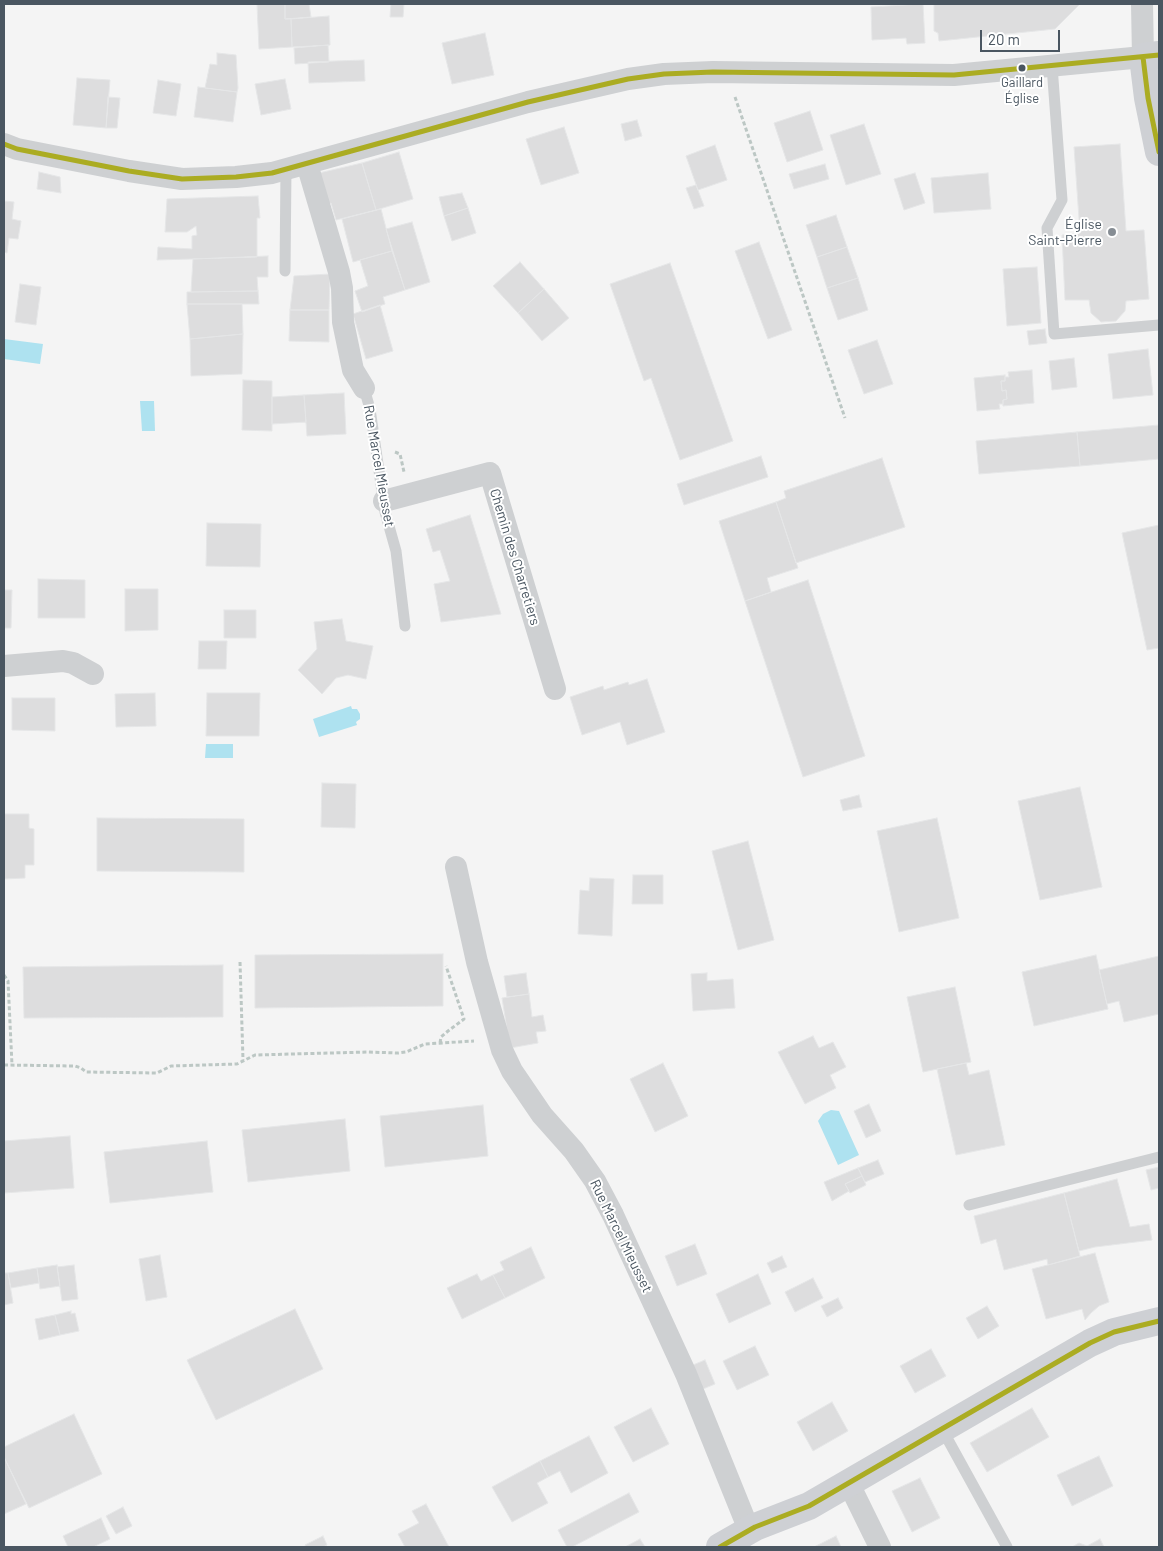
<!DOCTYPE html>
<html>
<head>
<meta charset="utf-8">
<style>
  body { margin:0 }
  #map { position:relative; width:1163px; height:1551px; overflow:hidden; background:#f4f4f4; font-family:Barlow,sans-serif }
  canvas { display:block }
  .frame { position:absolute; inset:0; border:5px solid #4a5661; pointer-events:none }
  .scale { position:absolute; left:980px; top:30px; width:80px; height:22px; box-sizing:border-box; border:2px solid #4a5661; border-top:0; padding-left:6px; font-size:15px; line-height:18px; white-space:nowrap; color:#4a5661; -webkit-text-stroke:4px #fff; paint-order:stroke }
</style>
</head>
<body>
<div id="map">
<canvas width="1163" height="1551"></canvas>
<div class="frame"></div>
<div class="scale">20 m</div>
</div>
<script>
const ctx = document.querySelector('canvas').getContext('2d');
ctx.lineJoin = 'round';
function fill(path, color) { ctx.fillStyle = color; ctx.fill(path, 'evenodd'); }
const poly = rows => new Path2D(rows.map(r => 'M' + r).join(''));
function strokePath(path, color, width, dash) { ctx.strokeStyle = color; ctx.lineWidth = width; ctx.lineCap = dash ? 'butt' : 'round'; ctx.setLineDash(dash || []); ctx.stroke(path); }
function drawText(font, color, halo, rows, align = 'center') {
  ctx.font = font + ' Barlow,sans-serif'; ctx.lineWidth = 4; ctx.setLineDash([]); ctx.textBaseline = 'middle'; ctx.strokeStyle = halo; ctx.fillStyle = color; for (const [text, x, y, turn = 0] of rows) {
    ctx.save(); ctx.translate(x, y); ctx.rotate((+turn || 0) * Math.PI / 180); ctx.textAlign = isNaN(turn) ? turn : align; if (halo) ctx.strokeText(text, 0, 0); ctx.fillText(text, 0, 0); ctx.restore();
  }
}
fill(poly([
  [4,339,43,344,40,364,4,359],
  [140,401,154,401,155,431,142,431],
  [351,706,352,709,357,709,360,714,360,719,356,722,357,725,319,737,313,719],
  [206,744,233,744,233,758,205,758],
  [831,1110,839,1111,859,1155,838,1165,818,1121,823,1114]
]), '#aee2f0');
const building = poly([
  [257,4,285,4,285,19,291,19,292,47,259,49,257,4],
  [285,4,309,4,311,17,285,19,285,4],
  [391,4,404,4,403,17,390,17,391,4],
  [923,4,925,43,907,44,906,38,872,40,871,7,923,4],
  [934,4,1080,4,1055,29,939,41,938,33,934,31,934,4],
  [329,16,330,45,292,47,291,19,329,16],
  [485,33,494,75,452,84,442,43,485,33],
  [328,45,329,62,295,64,294,48,328,45],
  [217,53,236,55,238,88,237,92,205,88,210,64,217,65,217,53],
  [364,60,365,81,309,83,308,62,364,60],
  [77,78,110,80,106,128,73,125,77,78],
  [285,79,291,109,261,115,255,84,285,79],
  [158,80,181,84,176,116,153,113,158,80],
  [198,87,237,92,233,122,194,117,198,87],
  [108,97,120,98,117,128,106,128,108,97],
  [810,111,823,150,787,162,774,123,810,111],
  [637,120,642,136,625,141,621,124,637,120],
  [864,124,881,174,846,185,830,135,864,124],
  [564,127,579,173,541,185,526,139,564,127],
  [1120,144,1126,231,1144,230,1149,299,1126,301,1125,311,1116,321,1101,322,1091,313,1089,300,1065,300,1062,235,1080,233,1074,147,1120,144],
  [715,145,727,180,698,190,686,156,715,145],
  [399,152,413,199,376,210,362,163,399,152],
  [362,163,376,210,336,220,331,203,328,204,319,173,362,163],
  [825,164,829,179,794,189,789,174,825,164],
  [39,172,60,177,61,193,37,189,39,172],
  [915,173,925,203,904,210,894,179,915,173],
  [988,173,991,209,934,213,931,178,988,173],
  [696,185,704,206,694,209,686,188,696,185],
  [462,193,468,208,444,216,439,197,462,193],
  [258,196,260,218,257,218,257,257,157,260,158,247,192,249,192,236,197,235,196,226,187,232,165,232,167,199,258,196],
  [4,201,14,202,12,219,21,221,18,239,9,238,7,253,4,252,4,201],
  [468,208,476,233,452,241,444,216,468,208],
  [381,209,392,251,353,262,342,219,381,209],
  [836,215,847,247,817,257,806,225,836,215],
  [412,222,430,282,405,290,386,229,412,222],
  [759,242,792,330,768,339,735,251,759,242],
  [847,247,858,278,827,288,817,257,847,247],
  [392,251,405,290,383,297,385,304,362,312,355,291,368,286,360,260,392,251],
  [268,256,268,277,257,277,258,291,191,292,193,259,268,256],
  [520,262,544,289,518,313,493,286,520,262],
  [670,263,733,441,680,460,651,378,644,381,610,284,670,263],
  [1037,267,1041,323,1007,326,1003,269,1037,267],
  [330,274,329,310,290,310,294,276,330,274],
  [858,278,868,310,838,320,827,288,858,278],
  [20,284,41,287,36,325,15,322,20,284],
  [544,289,569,318,542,341,518,313,544,289],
  [258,291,259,304,187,304,187,292,258,291],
  [187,304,242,304,243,334,190,339,187,304],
  [380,305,393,351,366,359,353,314,380,305],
  [290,310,329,310,329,342,289,341,290,310],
  [1045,329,1047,343,1029,345,1027,331,1045,329],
  [243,334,242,374,191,376,190,339,243,334],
  [877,340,893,384,864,394,848,350,877,340],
  [1148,349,1153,395,1113,399,1108,354,1148,349],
  [1074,358,1077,387,1052,390,1049,361,1074,358],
  [1032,370,1034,403,1003,406,1003,400,1007,399,1006,390,1002,391,1001,381,1005,381,1005,377,1009,377,1008,372,1032,370],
  [1005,375,1005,381,1001,381,1002,391,1006,390,1007,399,1003,400,1003,404,999,404,1000,409,977,411,974,378,1005,375],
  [243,380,272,381,272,431,242,430,243,380],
  [344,393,346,434,307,436,304,395,344,393],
  [304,395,306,422,272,424,272,397,304,395],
  [1159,425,1159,459,1080,466,1077,432,1159,425],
  [1077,432,1080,466,979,474,976,441,1077,432],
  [761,456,768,477,684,505,677,484,761,456],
  [882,458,905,527,796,563,776,502,786,498,784,491,882,458],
  [776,502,798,568,767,578,771,592,745,601,719,521,776,502],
  [470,515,501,614,441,622,434,584,450,581,440,550,433,552,426,529,470,515],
  [207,523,261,524,260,567,206,566,207,523],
  [1159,525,1159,648,1147,650,1122,533,1159,525],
  [38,579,85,580,85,618,38,618,38,579],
  [808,580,865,756,803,777,745,601,808,580],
  [125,589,158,589,158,630,125,631,125,589],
  [4,590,12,590,11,628,4,628,4,590],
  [224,610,256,610,256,638,224,638,224,610],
  [342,619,346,641,373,646,366,679,348,675,336,678,322,694,298,670,317,649,314,622,342,619],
  [199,641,227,641,226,669,198,669,199,641],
  [647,679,665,732,627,745,620,722,582,735,570,697,603,686,604,690,628,682,629,685,647,679],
  [155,693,156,726,116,727,115,694,155,693],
  [207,693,260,693,259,736,206,736,207,693],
  [12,698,55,698,55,731,12,730,12,698],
  [322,783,356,784,355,828,321,827,322,783],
  [1080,787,1102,887,1040,900,1018,801,1080,787],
  [859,795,862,807,843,811,840,800,859,795],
  [4,814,29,814,29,828,34,829,34,865,25,865,25,878,4,879,4,814],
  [97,818,244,819,244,872,97,871,97,818],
  [937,818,959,918,899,932,877,831,937,818],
  [748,841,774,940,738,950,712,851,748,841],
  [633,875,663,875,663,904,632,904,633,875],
  [590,878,614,879,612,936,578,934,580,890,589,891,590,878],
  [443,954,443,1006,255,1008,255,955,443,954],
  [1096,955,1108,1009,1034,1026,1022,972,1096,955],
  [1159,956,1159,1014,1124,1022,1119,1001,1107,1004,1099,970,1159,956],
  [223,965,223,1017,24,1018,23,967,223,965],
  [526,973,529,994,507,997,504,976,526,973],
  [707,973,707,981,733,979,735,1008,693,1011,691,974,707,973],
  [955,987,971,1062,923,1072,907,997,955,987],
  [529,994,532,1017,543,1015,546,1031,536,1032,538,1043,510,1048,502,998,529,994],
  [813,1036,819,1048,833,1042,846,1067,830,1075,836,1088,805,1104,778,1052,813,1036],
  [663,1063,688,1116,655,1132,630,1079,663,1063],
  [966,1063,969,1075,989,1070,1005,1145,956,1155,937,1069,966,1063],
  [869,1104,881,1131,866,1138,854,1111,869,1104],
  [483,1105,488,1156,385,1167,380,1116,483,1105],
  [345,1119,350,1171,248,1182,242,1130,345,1119],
  [70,1136,74,1188,4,1193,4,1141,70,1136],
  [207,1141,213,1192,110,1203,104,1152,207,1141],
  [878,1160,884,1174,865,1182,858,1168,878,1160],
  [1159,1167,1159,1188,1151,1190,1146,1170,1159,1167],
  [858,1168,862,1176,845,1184,849,1191,832,1201,824,1182,858,1168],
  [862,1176,866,1185,850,1193,845,1184,862,1176],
  [1117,1179,1130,1227,1149,1224,1152,1240,1095,1247,1079,1251,1064,1193,1117,1179],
  [1064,1193,1080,1256,1048,1265,1047,1259,1004,1270,996,1239,981,1244,974,1216,1064,1193],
  [695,1244,707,1274,677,1286,665,1256,695,1244],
  [531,1247,545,1278,505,1298,493,1275,504,1270,500,1262,531,1247],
  [1095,1253,1109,1302,1099,1306,1091,1313,1085,1320,1082,1309,1046,1319,1032,1269,1095,1253],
  [160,1255,167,1297,146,1301,139,1259,160,1255],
  [782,1256,787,1267,772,1273,767,1263,782,1256],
  [57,1265,60,1286,40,1289,37,1268,57,1265],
  [74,1265,78,1299,62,1301,57,1267,74,1265],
  [37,1268,39,1283,11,1288,8,1273,37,1268],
  [4,1273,8,1273,13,1303,4,1305,4,1273],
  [477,1274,481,1281,493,1275,505,1298,462,1319,447,1288,477,1274],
  [758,1274,771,1304,729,1323,716,1294,758,1274],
  [813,1278,823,1298,795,1312,785,1292,813,1278],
  [838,1298,843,1308,827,1317,821,1306,838,1298],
  [987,1306,999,1326,978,1339,966,1318,987,1306],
  [295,1309,323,1369,216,1420,187,1360,295,1309],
  [71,1311,71,1314,75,1313,79,1331,60,1335,55,1315,71,1311],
  [55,1315,60,1335,39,1340,35,1319,55,1315],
  [755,1346,769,1375,737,1390,723,1361,755,1346],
  [931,1349,946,1376,915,1393,900,1366,931,1349],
  [705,1360,715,1384,703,1389,693,1365,705,1360],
  [832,1402,848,1431,813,1451,797,1422,832,1402],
  [651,1408,669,1444,633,1462,614,1427,651,1408],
  [1032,1408,1049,1437,987,1472,970,1443,1032,1408],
  [74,1414,102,1474,29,1508,4,1457,4,1447,74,1414],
  [589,1436,608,1473,571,1493,560,1471,548,1477,540,1461,589,1436],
  [1099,1456,1113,1486,1072,1506,1057,1475,1099,1456],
  [4,1457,26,1504,4,1514,4,1457],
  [540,1461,548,1477,537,1483,548,1503,512,1522,492,1487,540,1461],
  [920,1478,940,1518,912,1532,892,1491,920,1478],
  [629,1493,639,1512,572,1547,567,1547,558,1530,629,1493],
  [426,1504,449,1547,405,1547,398,1534,419,1523,412,1511,426,1504],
  [123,1507,132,1526,116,1534,106,1516,123,1507],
  [101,1518,110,1539,93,1547,68,1547,63,1536,101,1518],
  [323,1536,327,1545,323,1547,306,1547,305,1545,323,1536],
  [836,1536,841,1547,814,1547,836,1536],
  [640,1539,645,1547,625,1547,640,1539],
  [1100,1539,1104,1547,1072,1547,1079,1543,1087,1546,1100,1539]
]);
fill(building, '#ddddde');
strokePath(building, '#e5e6e7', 1);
strokePath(poly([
  [735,97,845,418],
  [395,452,400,454,404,472],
  [240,962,243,1060],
  [4,975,8,981,12,1065],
  [440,1043,441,1037,448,1031,464,1019,446,966],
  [4,1065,75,1066,81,1068,86,1072,157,1073,171,1066,237,1064,255,1055,368,1052,398,1053,406,1052,425,1044,474,1041]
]), '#bcc7c4', 3, [4, 2.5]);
strokePath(poly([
  [1052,66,1062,200,1047,228,1054,334,1159,325],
  [285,271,286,169],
  [364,388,370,409,385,512,396,551,405,626],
  [969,1205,1159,1157],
  [942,1429,1007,1547]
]), '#ced0d2', 11);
strokePath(poly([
  [4,144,17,149,129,171,182,179,236,177,272,173,528,102,628,79,664,74,713,72,954,75,1143,57,1142,4],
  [307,164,339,272,342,288,343,322,353,370,364,388],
  [384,501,490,473,555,689],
  [4,666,63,661,73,663,93,674],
  [456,867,477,962,502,1050,512,1071,542,1115,574,1151,595,1181,613,1215,686,1374,749,1530],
  [849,1484,880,1547]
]), '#ced0d2', 22);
strokePath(poly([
  [1159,55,1143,57,1148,98,1159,152],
  [720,1547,755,1527,809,1506,1090,1343,1114,1332,1159,1321]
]), '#ced0d4', 28);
strokePath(poly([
  [1143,57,1148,98,1159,152],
  [4,144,17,149,129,171,182,179,236,177,272,173,528,102,628,79,664,74,713,72,954,75,1159,55],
  [720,1547,755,1527,809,1506,1090,1343,1114,1332,1159,1321]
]), '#abac22', 5);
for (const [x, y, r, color] of [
  [1022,68,4.5,"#4a5661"],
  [1112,232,5,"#868d94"]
]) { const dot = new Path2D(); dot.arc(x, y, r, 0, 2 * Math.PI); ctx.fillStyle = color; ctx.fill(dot); strokePath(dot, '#fff', 2); }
drawText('13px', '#4a5661', '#fff', [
  ["Gaillard",1022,83],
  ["Église",1022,99]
]);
drawText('14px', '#4a5661', '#fff', [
  ["Église",1102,224],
  ["Saint-Pierre",1102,240]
], 'right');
drawText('14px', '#4a5661', '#fff', [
  ["Rue Marcel Mieusset",379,466,80],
  ["Chemin des Charretiers",515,557,73],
  ["Rue Marcel Mieusset",621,1236,64]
]);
</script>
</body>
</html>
